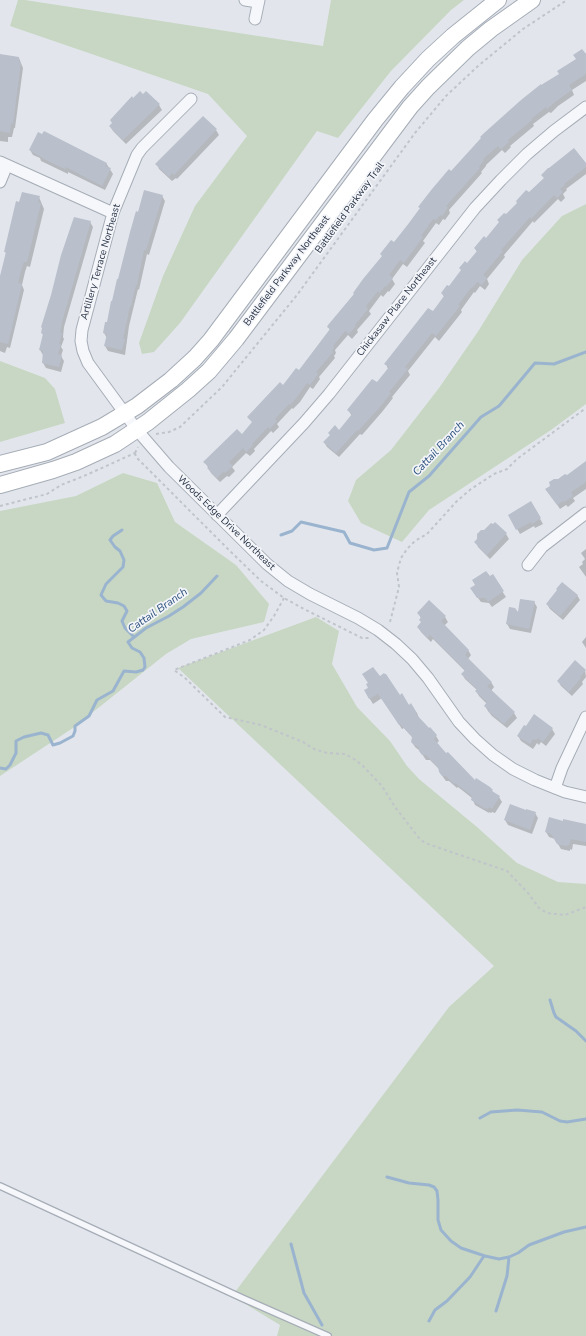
<!DOCTYPE html>
<html>
<head>
<meta charset="utf-8">
<style>
  body { margin:0 }
  canvas { display:block; background:#e2e6ec }
</style>
</head>
<body>
<canvas width="586" height="1336"></canvas>
<script>
const ctx = document.querySelector('canvas').getContext('2d');
ctx.lineJoin = 'round';
function fill(path, color) { ctx.fillStyle = color; ctx.fill(path, 'evenodd'); }
const poly = rows => new Path2D(rows.map(r => 'M' + r).join(''));
function strokePath(path, color, width, dash) { ctx.strokeStyle = color; ctx.lineWidth = width; ctx.lineCap = dash ? 'butt' : 'round'; ctx.setLineDash(dash || []); ctx.stroke(path); }
function drawText(font, color, halo, rows, align = 'center') {
  ctx.font = font + ' "Nunito Sans",sans-serif'; ctx.lineWidth = 3.5; ctx.setLineDash([]); ctx.textBaseline = 'middle'; ctx.strokeStyle = halo; ctx.fillStyle = color; for (const [text, x, y, turn = 0] of rows) {
    ctx.save(); ctx.translate(x, y); ctx.rotate((+turn || 0) * Math.PI / 180); ctx.textAlign = isNaN(turn) ? turn : align; if (halo) ctx.strokeText(text, 0, 0); ctx.fillText(text, 0, 0); ctx.restore();
  }
}
fill(poly([
  [18,0,25,0,323,46,331,0,464,0,451,10,391,71,338,138,317,131,180,323,154,352,142,354,139,343,163,276,195,206,247,136,208,94,10,26],
  [586,204,586,404,551,430,429,510,402,542,361,523,348,501,356,480,391,450,439,388,479,330,522,260,562,216],
  [0,361,45,378,55,389,65,423,0,442],
  [123,473,157,483,175,522,236,565,269,604,264,622,191,639,166,654,73,728,0,776,0,511,76,496],
  [316,617,339,631,332,664,357,707,390,741,407,766,419,779,477,827,517,863,558,882,586,884,586,1336,277,1336,280,1325,232,1296,449,1007,494,966,178,668]
]), '#c8d7c3');
fill(poly([
  [586,53,586,81,572,90,574,95,558,106,551,113,549,112,533,124,534,126,510,146,511,147,505,153,502,150,486,165,486,166,481,172,482,173,449,210,450,213,445,220,443,219,439,225,436,223,423,241,425,243,407,267,403,264,392,279,395,284,389,292,388,291,383,297,381,295,369,311,371,314,357,330,358,332,352,339,348,335,335,350,336,353,334,356,335,358,319,377,320,379,313,389,310,387,300,402,293,409,292,408,277,424,279,427,273,433,271,431,254,449,255,451,250,456,246,453,232,467,235,471,229,477,227,476,220,482,211,473,205,462,242,435,253,423,249,417,299,371,330,330,328,327,394,244,420,209,420,207,451,172,560,74],
  [0,57,19,58,23,68,15,128,14,128,12,137,8,137,8,142,0,141],
  [146,92,159,105,162,110,126,144,113,131,110,126,133,99,143,96],
  [216,130,219,135,177,179,176,178,172,181,159,169,157,164],
  [66,143,106,163,113,174,105,190,68,172,68,174,41,161,40,158,33,155,30,150],
  [586,165,586,174,566,189,567,190,563,194,565,198,561,202,558,199,534,223,533,221,504,255,505,257,487,279,489,284,485,290,480,286,475,293,474,292,461,310,462,312,439,341,435,337,408,371,410,375,392,397,393,398,382,412,362,435,360,434,339,457,327,447,324,442,340,431,352,416,348,410,377,384,388,369,386,364,433,313,444,297,442,293,449,287,477,252,475,248,486,239,506,216,545,179,542,175],
  [162,196,165,201,149,255,147,254,139,290,138,289,129,326,125,355,108,351,105,346,107,338,104,333,108,324,139,213],
  [39,197,44,209,30,267,27,266,25,272,22,285,24,290,10,348,7,347,5,353,0,351,0,279,6,254,5,251,20,203],
  [90,222,93,227,64,327,63,337,64,339,61,347,63,350,61,356,64,361,61,372,46,368,43,363,43,355,40,350,43,335,42,333],
  [586,462,586,489,573,498,575,501,568,507,566,505,560,509,550,494,558,480,567,476],
  [531,503,543,524,535,528,534,526,520,534,509,515],
  [506,534,509,539,490,559,478,547,476,542],
  [586,549,586,577,579,567,583,564,582,562,585,559,581,553],
  [492,576,506,597,492,607,489,603,481,602,475,594],
  [577,595,580,600,563,620,550,609,547,604],
  [534,602,537,607,531,633,510,629,507,624],
  [418,613,445,617,448,622,444,626,468,650,471,655,468,659,491,682,494,687,491,691,514,713,517,718,507,728,492,716,488,711,485,706,487,704,479,696,476,691,477,690,465,679,462,674,465,671,433,639,431,642,421,632,418,627,422,623,421,618],
  [586,637,586,648,582,642],
  [585,670,586,677,582,682,583,684,572,696,561,686,558,681],
  [380,677,417,713,419,718,436,736,439,741,436,744,446,755,475,782,492,791,494,794,499,797,502,802,495,813,492,812,491,813,489,812,489,813,475,805,472,798,458,787,457,788,449,781,446,781,443,777,439,769,430,760,426,760,420,751,415,747,412,742,413,738,404,728,402,729,382,698,373,704,365,691],
  [552,729,555,734,546,746,541,742,539,745,537,743,533,749,521,741,518,736],
  [535,813,538,818,532,834,508,825,505,820],
  [586,827,586,846,573,844,572,850,570,849,570,851,561,849,555,839,549,837,546,832]
]), '#0003');
strokePath(poly([
  [122,530,113,536,110,540,115,547,120,551,124,560,123,567,106,584,101,595,106,601,118,603,124,606,127,611,122,621,125,628,134,637],
  [281,535,292,531,301,522,344,532,350,543,374,550,387,548,409,492,429,476,481,417,499,406,535,363,554,364,586,352],
  [0,768,6,769,10,765,16,753,16,741,24,737,41,733,48,735,53,745,60,743,73,736,75,731,75,726,89,716,97,700,113,691,124,671,136,672,143,670,145,667,144,658,140,652,132,648,128,642,146,628,169,616,183,607,201,593,217,576],
  [550,1000,554,1013,556,1017,576,1031,586,1041],
  [480,1118,491,1112,517,1110,542,1112,560,1121,567,1122,586,1119],
  [387,1177,409,1183,429,1185,434,1187,437,1191,438,1200,438,1220,441,1230,451,1241,461,1248,485,1256,499,1259,509,1257,518,1253,529,1245,564,1232,586,1227],
  [291,1244,304,1293,322,1325],
  [496,1311,507,1276,509,1257],
  [429,1321,435,1310,447,1301,470,1277,484,1256]
]), '#9ab4cf', 3);
fill(poly([
  [582,49,586,54,586,74,569,85,572,90,555,102,547,109,546,107,531,119,532,120,508,140,509,142,501,149,498,146,483,159,484,160,479,167,480,168,446,206,448,207,442,216,440,215,436,220,433,219,421,236,423,237,404,263,400,260,389,275,393,278,386,287,385,286,380,293,378,291,366,306,368,309,355,325,356,326,349,334,345,331,333,346,334,347,332,351,333,352,316,372,318,374,310,385,307,383,297,397,290,405,289,404,275,419,277,421,270,429,268,427,252,444,253,445,246,452,243,448,229,462,233,466,225,473,224,471,217,478,207,468,209,467,203,462,237,429,242,434,252,422,247,417,280,382,283,385,296,368,299,370,330,329,327,327,328,325,354,294,353,293,363,279,382,256,380,254,391,240,394,242,409,223,420,208,418,207,432,189,449,169,451,171,481,138,480,137,483,134,521,100,541,84,541,85,559,74,557,71,576,59,573,55],
  [0,54,19,57,19,62,21,62,13,124,11,123,10,133,0,131],
  [140,91,143,94,146,91,160,104,123,140,109,126,112,123,110,120,132,96,133,98],
  [203,116,217,129,174,175,172,173,169,177,155,164],
  [44,131,107,163,105,166,111,168,102,186,66,167,65,169,48,161,29,150,38,132,42,134],
  [574,148,586,163,586,167,564,184,565,185,560,189,563,192,557,198,554,195,531,219,530,217,501,250,503,251,483,275,487,278,482,285,477,282,472,288,471,288,458,305,460,306,436,336,432,333,405,367,408,369,389,392,391,393,380,407,358,431,357,430,336,453,323,442,330,435,328,433,335,425,339,430,352,414,347,410,372,379,377,382,389,367,384,364,428,308,433,311,444,296,441,293,447,285,449,286,461,270,459,268,465,261,467,263,477,251,474,248,484,236,486,238,499,222,497,220,504,213,506,214,517,203,516,201,526,190,529,192,544,178,541,175,548,168,549,168],
  [144,190,163,195,146,250,144,250,137,285,136,285,131,306,130,306,123,339,125,339,122,350,104,346,107,334,103,333,105,322,107,322,111,301,112,301,117,279,118,279,130,232,136,211,138,212],
  [22,192,40,196,38,202,41,203,27,262,24,262,22,267,18,283,22,284,8,344,0,342,0,276,6,252,4,252,16,201,19,202],
  [74,217,91,221,62,322,60,333,62,333,59,344,61,344,58,354,62,355,59,367,42,363,43,351,39,350,43,334,41,333,42,328,41,327,51,295,61,255],
  [586,461,586,482,571,492,573,496,564,502,563,501,557,505,545,489,550,486,549,482,554,479,558,479,565,474,567,475],
  [531,501,541,518,532,524,531,522,516,530,508,515],
  [495,522,507,533,487,555,474,542,477,539,477,534,481,530,484,530,491,523,493,524],
  [486,571,490,576,493,574,504,591,488,602,485,598,477,598,470,588,475,585,472,580],
  [562,582,578,595,560,616,546,604,557,590,556,589],
  [520,599,535,601,529,629,506,624,509,607,515,608,518,612],
  [429,600,446,616,441,621,469,650,465,655,492,682,487,686,515,712,504,724,488,711,489,710,484,706,487,702,475,691,477,689,461,674,465,670,430,635,427,638,417,627,421,622,419,620,421,617,417,613],
  [575,660,586,670,580,677,581,678,569,692,557,681],
  [373,667,380,676,384,673,385,674,386,674,400,695,402,693,409,705,411,703,417,713,416,714,429,728,430,727,437,735,434,739,446,753,448,752,475,780,476,778,490,787,493,790,492,791,500,796,492,809,489,807,488,809,486,808,486,809,471,800,472,796,455,783,454,784,446,776,442,776,439,772,438,767,426,755,422,755,419,751,419,747,414,745,411,742,412,737,400,724,399,725,378,694,369,699,364,690,368,688,366,684,368,683,362,674],
  [534,714,553,728,543,742,538,738,536,740,533,739,530,744,517,736,524,725,526,726],
  [510,804,526,810,526,809,536,812,530,830,504,820],
  [549,817,563,821,563,819,586,824,586,842,571,839,569,845,568,845,567,846,557,844,551,834,545,832]
]), '#b9bfcb');
const service = poly([
  [0,1186,242,1298,328,1336]
]);
const minor = poly([
  [245,0,258,2],
  [255,19,259,0],
  [191,99,142,148,137,155,113,213,82,330,81,341,83,351,88,363,137,430,169,467,267,564,288,581,310,594,358,618,378,630,396,644,412,659,428,678,459,722,475,739,493,755,513,769,535,780,565,792,586,797],
  [0,162,113,213],
  [0,182,7,165],
  [217,515,304,423,329,394,475,208,501,180,527,154,554,131,586,107],
  [528,565,542,547,586,513],
  [555,788,562,768,586,717]
]);
const secondary = poly([
  [0,464,47,452,102,427,137,406,171,380,195,358,211,340,375,120,402,87,428,59,453,36,498,0],
  [0,485,53,470,76,462,115,444,148,422,188,390,209,371,236,339,410,107,428,87,468,48,491,29,532,0]
]);
strokePath(service, '#a6adb7', 8);
strokePath(minor, '#a6adb7', 13);
strokePath(secondary, '#a6adb7', 18);
strokePath(poly([
  [156,434,169,432,180,427,222,387,297,295,415,133,446,96,478,66,523,29,567,0],
  [135,453,138,447],
  [135,453,136,457,231,552,261,581,284,598,304,609,362,638,371,638],
  [0,506,47,494,61,485,84,476,135,453],
  [284,598,274,616,264,630,250,640,174,670,185,678,225,717,261,725,303,742,314,749,327,753,345,754,354,759,362,765,382,786,395,807,419,838,425,843,507,871,528,893,539,908,547,913,565,915,586,907],
  [390,622,399,587,397,573,399,565,401,558,407,549,415,541,427,534,457,501,471,489,494,474,507,469,517,459,586,408]
]), '#c0c4cb', 2, [3, 3]);
strokePath(service, '#f6f7fa', 5.5);
strokePath(minor, '#f6f7fa', 11);
strokePath(secondary, '#fff', 16);
drawText('10px', '#283346', '#f3f5f9', [
  ["Battlefield Parkway Trail",350,208,-54],
  ["Artillery Terrace Northeast",101,262,-74],
  ["Battlefield Parkway Northeast",287,271,-53],
  ["Chickasaw Place Northeast",397,307,-52],
  ["Woods Edge Drive Northeast",226,523,44]
]);
drawText('italic 11px', '#2e527f', '#f3f5f9', [
  ["Cattail Branch",439,449,-47],
  ["Cattail Branch",158,611,-35]
]);
</script>
</body>
</html>
